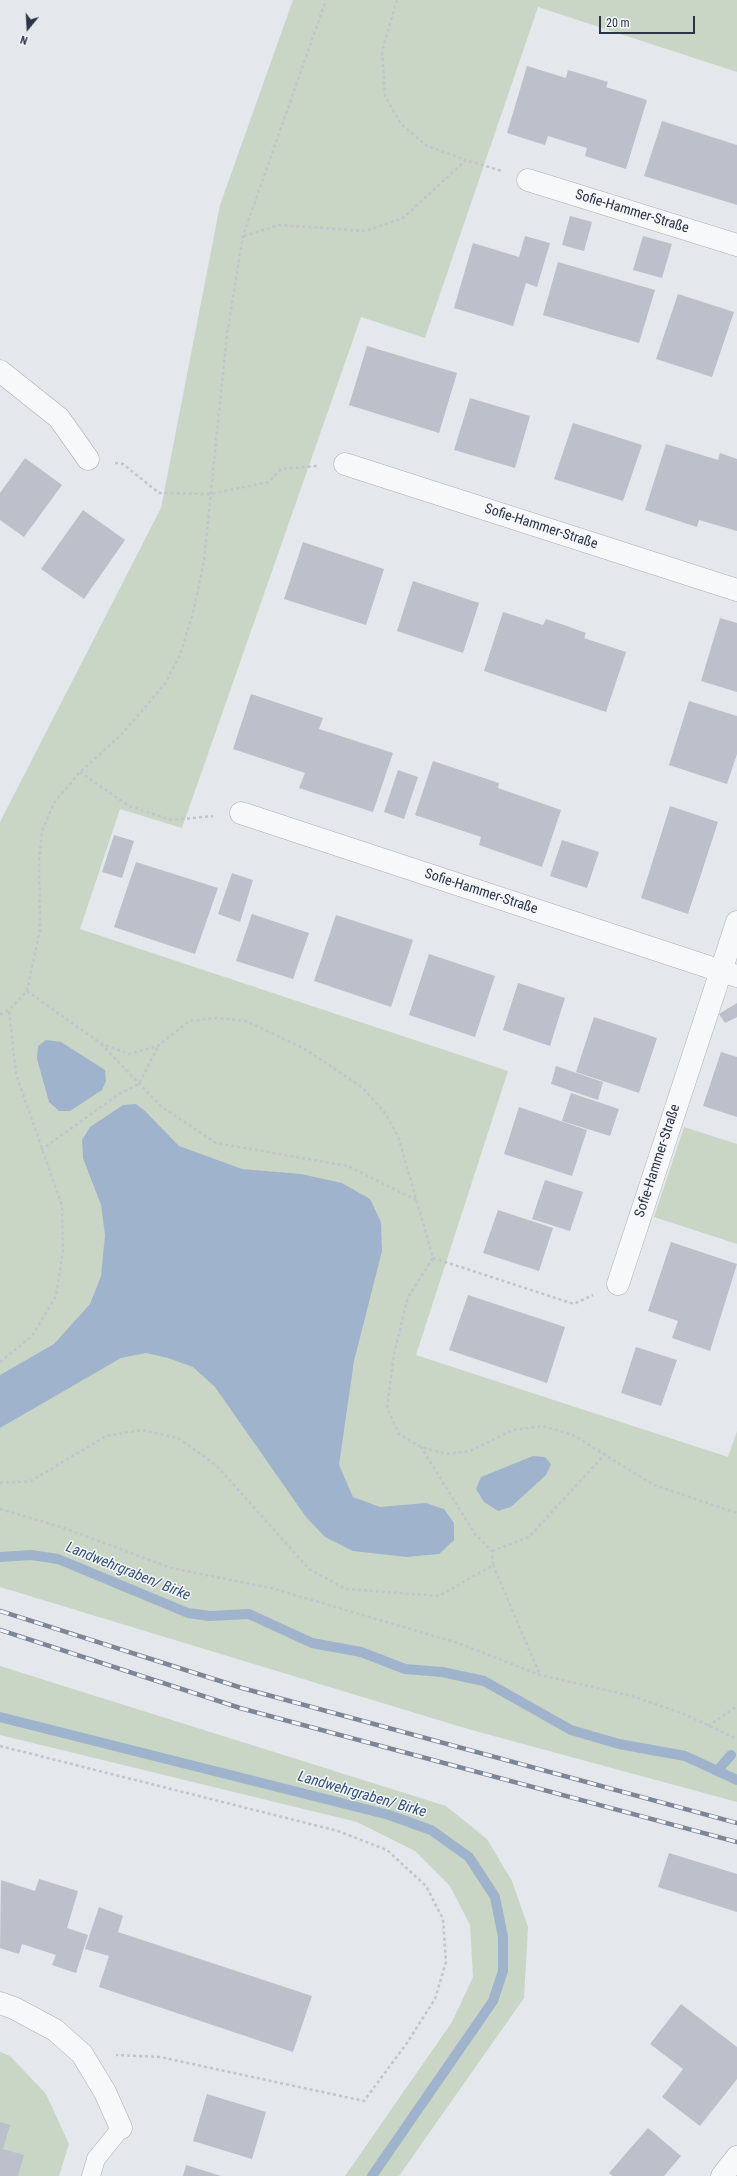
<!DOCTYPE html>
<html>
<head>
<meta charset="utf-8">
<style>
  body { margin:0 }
  #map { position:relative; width:737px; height:2176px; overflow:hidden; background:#e4e7ec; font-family:"Roboto Condensed",sans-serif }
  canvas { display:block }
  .north { position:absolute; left:8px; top:8px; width:40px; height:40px; -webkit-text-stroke:3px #f4f6f9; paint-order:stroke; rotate:198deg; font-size:11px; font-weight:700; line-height:16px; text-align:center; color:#2b3445 }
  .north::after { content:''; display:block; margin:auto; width:14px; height:18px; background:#2b3445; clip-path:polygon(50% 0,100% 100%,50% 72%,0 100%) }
  .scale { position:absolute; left:599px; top:16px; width:96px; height:18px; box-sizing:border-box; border:2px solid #2b3445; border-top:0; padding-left:5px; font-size:12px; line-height:14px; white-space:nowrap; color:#2b3445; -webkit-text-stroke:3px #f4f6f9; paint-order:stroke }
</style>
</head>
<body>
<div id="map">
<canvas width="737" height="2176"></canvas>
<div class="north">N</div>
<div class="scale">20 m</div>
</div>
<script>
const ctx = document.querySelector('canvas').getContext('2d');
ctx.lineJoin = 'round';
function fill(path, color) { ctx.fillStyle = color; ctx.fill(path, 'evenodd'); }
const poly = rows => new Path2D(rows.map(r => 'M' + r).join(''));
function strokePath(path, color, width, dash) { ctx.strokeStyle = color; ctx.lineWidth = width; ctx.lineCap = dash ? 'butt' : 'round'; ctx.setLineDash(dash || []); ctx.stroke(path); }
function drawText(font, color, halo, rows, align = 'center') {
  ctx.font = font + ' "Roboto Condensed",sans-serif'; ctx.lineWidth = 3; ctx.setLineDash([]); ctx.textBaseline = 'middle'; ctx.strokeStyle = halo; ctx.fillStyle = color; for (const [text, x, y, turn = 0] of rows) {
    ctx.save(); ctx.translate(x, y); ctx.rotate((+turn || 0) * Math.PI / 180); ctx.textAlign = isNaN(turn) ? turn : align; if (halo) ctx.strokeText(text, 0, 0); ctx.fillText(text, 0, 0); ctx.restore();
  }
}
fill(poly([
  [293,0,737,0,737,72,538,7,425,338,361,317,182,828,120,809,80,929,508,1071,416,1355,728,1457,737,1431,737,1802,468,1729,0,1587,0,822,161,508,220,205],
  [684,1127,737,1144,737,1244,654,1217],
  [0,1666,446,1806,487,1839,512,1881,528,1927,524,1998,399,2176,345,2176,452,2022,473,1977,470,1925,450,1886,415,1851,357,1822,0,1735],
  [0,2052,10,2056,46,2094,69,2144,59,2176,0,2176]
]), '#c9d6c5');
fill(poly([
  [46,1040,61,1042,105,1070,106,1081,102,1090,70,1111,59,1111,49,1102,37,1059,38,1046],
  [136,1104,145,1111,179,1146,242,1169,301,1174,342,1183,370,1199,381,1222,382,1251,354,1361,339,1465,353,1497,380,1507,426,1503,444,1509,454,1523,454,1540,439,1554,406,1557,353,1551,325,1537,306,1517,215,1387,193,1367,168,1358,146,1353,121,1358,0,1428,0,1375,54,1344,90,1304,101,1276,105,1235,101,1205,83,1158,82,1140,90,1127,123,1105],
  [533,1456,545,1457,551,1464,546,1475,511,1507,498,1511,484,1502,476,1489,481,1477]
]), '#9fb4cc');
strokePath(poly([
  [0,1557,31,1555,58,1559,188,1613,210,1616,249,1614,312,1643,361,1652,405,1669,442,1672,484,1681,571,1730,619,1744,685,1756,737,1780],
  [0,1717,389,1815,431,1830,469,1857,495,1897,503,1937,503,1971,493,2001,372,2176],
  [717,1771,731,1755]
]), '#9fb4cc', 10);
fill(poly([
  [527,66,566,78,568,70,608,82,606,87,647,100,626,169,585,156,587,148,548,136,545,145,507,133],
  [662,121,737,145,737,205,644,176],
  [570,216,592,222,584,251,562,245],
  [525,236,550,243,537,287,526,283,513,326,454,308,473,243,519,257],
  [643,236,672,244,662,278,633,270],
  [558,262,655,290,639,343,543,315],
  [678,294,734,312,712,377,656,359],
  [367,346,457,373,439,433,349,405],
  [470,398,530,416,515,468,454,450],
  [573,423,642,445,623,501,554,479],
  [666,444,718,460,720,453,737,459,737,531,699,520,697,527,645,510],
  [25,458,62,485,24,537,0,520,0,493],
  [83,510,125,540,84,599,41,569],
  [303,542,384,569,366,625,284,599],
  [413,581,479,603,463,653,397,631],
  [503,612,543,625,546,619,567,626,586,633,584,638,626,652,606,712,484,671],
  [720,618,737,623,737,692,701,681],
  [251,694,323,718,319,729,393,753,373,812,299,788,305,773,233,749],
  [689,701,737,716,737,754,727,784,669,765],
  [433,761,499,783,498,788,561,810,542,867,479,845,481,837,415,815],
  [398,770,418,777,404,819,384,812],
  [670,806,718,822,688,914,641,898],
  [114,835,134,841,122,878,102,872],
  [562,840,599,852,587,888,550,876],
  [136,862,218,888,195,954,114,927],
  [232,873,253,880,240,922,218,914],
  [252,914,309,933,293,979,236,961],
  [336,915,413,940,391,1007,314,981],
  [429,954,495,976,475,1037,409,1015],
  [518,983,565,998,550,1046,503,1030],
  [737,1003,737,1017,725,1023,719,1014],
  [594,1017,657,1038,639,1093,576,1072],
  [721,1052,737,1057,737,1117,703,1106],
  [556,1066,603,1082,598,1100,551,1084],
  [571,1093,619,1109,610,1136,562,1121],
  [519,1107,587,1130,572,1176,504,1154],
  [545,1180,583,1192,570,1231,532,1219],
  [498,1210,553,1228,539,1271,483,1253],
  [671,1242,737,1264,710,1351,672,1338,678,1321,648,1311],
  [468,1295,565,1327,547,1383,449,1350],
  [636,1347,677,1360,661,1406,621,1393],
  [669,1853,737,1874,737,1912,658,1887],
  [39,1879,78,1891,67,1928,88,1935,76,1973,52,1965,56,1955,22,1944,19,1954,0,1948,1,1880,35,1891],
  [99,1907,123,1916,118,1932,312,1996,293,2052,99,1987,109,1956,85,1949],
  [681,2004,737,2047,737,2079,700,2126,662,2097,683,2069,650,2044],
  [207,2094,266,2112,252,2159,193,2141],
  [0,2122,10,2125,3,2149,24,2155,18,2176,0,2176],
  [648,2128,681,2156,664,2176,613,2176,609,2173],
  [186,2165,221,2176,183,2176]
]), '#bbc0ca');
const service = poly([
  [91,2176,96,2159,121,2128]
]);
const minor = poly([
  [528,180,737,245],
  [0,371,59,418,88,459],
  [345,464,737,590],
  [241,813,721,971,618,1284],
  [737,922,721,971,737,976],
  [0,2003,14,2008,55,2030,82,2054,105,2092,121,2128]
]);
const tertiary = poly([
  [722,2176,737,2157]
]);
strokePath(service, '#a9aeb7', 19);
strokePath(minor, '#a9aeb7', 23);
strokePath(tertiary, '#a9aeb7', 23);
strokePath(poly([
  [397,0,382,51,385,96,401,124,427,146,466,160],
  [244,236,279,225,365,231,403,218,466,160,502,171],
  [115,463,123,464,159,493,210,494,269,482,281,469,317,466],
  [80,772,129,806,171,820,213,816],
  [27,991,100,1043,129,1054,158,1046,189,1021,218,1018,246,1021,305,1049,363,1088,385,1113,398,1136,433,1258,408,1297,394,1354,387,1408,399,1434,421,1447,446,1454,470,1451,513,1430,542,1426,573,1435,654,1485,737,1513],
  [0,1014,9,1010,27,991,40,930,39,862,42,831,54,803,80,772,121,735,165,684,180,655,193,613,204,561,227,334,243,236,326,0],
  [101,1044,162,1107,216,1143,348,1166,416,1200],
  [41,1150,119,1094,139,1084,158,1046],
  [433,1258,574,1304,593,1295],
  [0,1362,32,1336,56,1296,63,1251,62,1206,16,1074,9,1010],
  [0,1483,31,1481,106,1436,142,1430,178,1438,216,1465,309,1569,346,1589,439,1596,493,1565,492,1551,475,1534,421,1447],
  [0,1509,61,1527,171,1568,271,1588,458,1643,540,1675,632,1696,684,1714,737,1739],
  [492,1551,529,1537,605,1454],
  [493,1565,540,1675],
  [708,1726,737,1706],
  [0,1746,338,1831,387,1850,426,1886,443,1919,446,1962,435,1999,407,2043,364,2101,160,2057,116,2055]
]), '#c2c5cb', 2.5, [3, 3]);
strokePath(service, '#f7f8fa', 18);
strokePath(minor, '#f7f8fa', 22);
strokePath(tertiary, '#f7f8fa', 22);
const rail = poly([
  [0,1611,242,1688,737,1823],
  [0,1630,240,1708,737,1842]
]);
strokePath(rail, '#7d8696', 4.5);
strokePath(rail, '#f4f6f9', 3, [9]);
drawText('14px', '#2b3445', '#f4f6f9', [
  ["Sofie-Hammer-Straße",632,212,17],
  ["Sofie-Hammer-Straße",541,527,18],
  ["Sofie-Hammer-Straße",481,892,18],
  ["Sofie-Hammer-Straße",658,1161,-72]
]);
drawText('italic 15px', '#34527a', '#f4f6f9', [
  ["Landwehrgraben/ Birke",128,1572,22],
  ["Landwehrgraben/ Birke",362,1795,16]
]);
</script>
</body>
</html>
